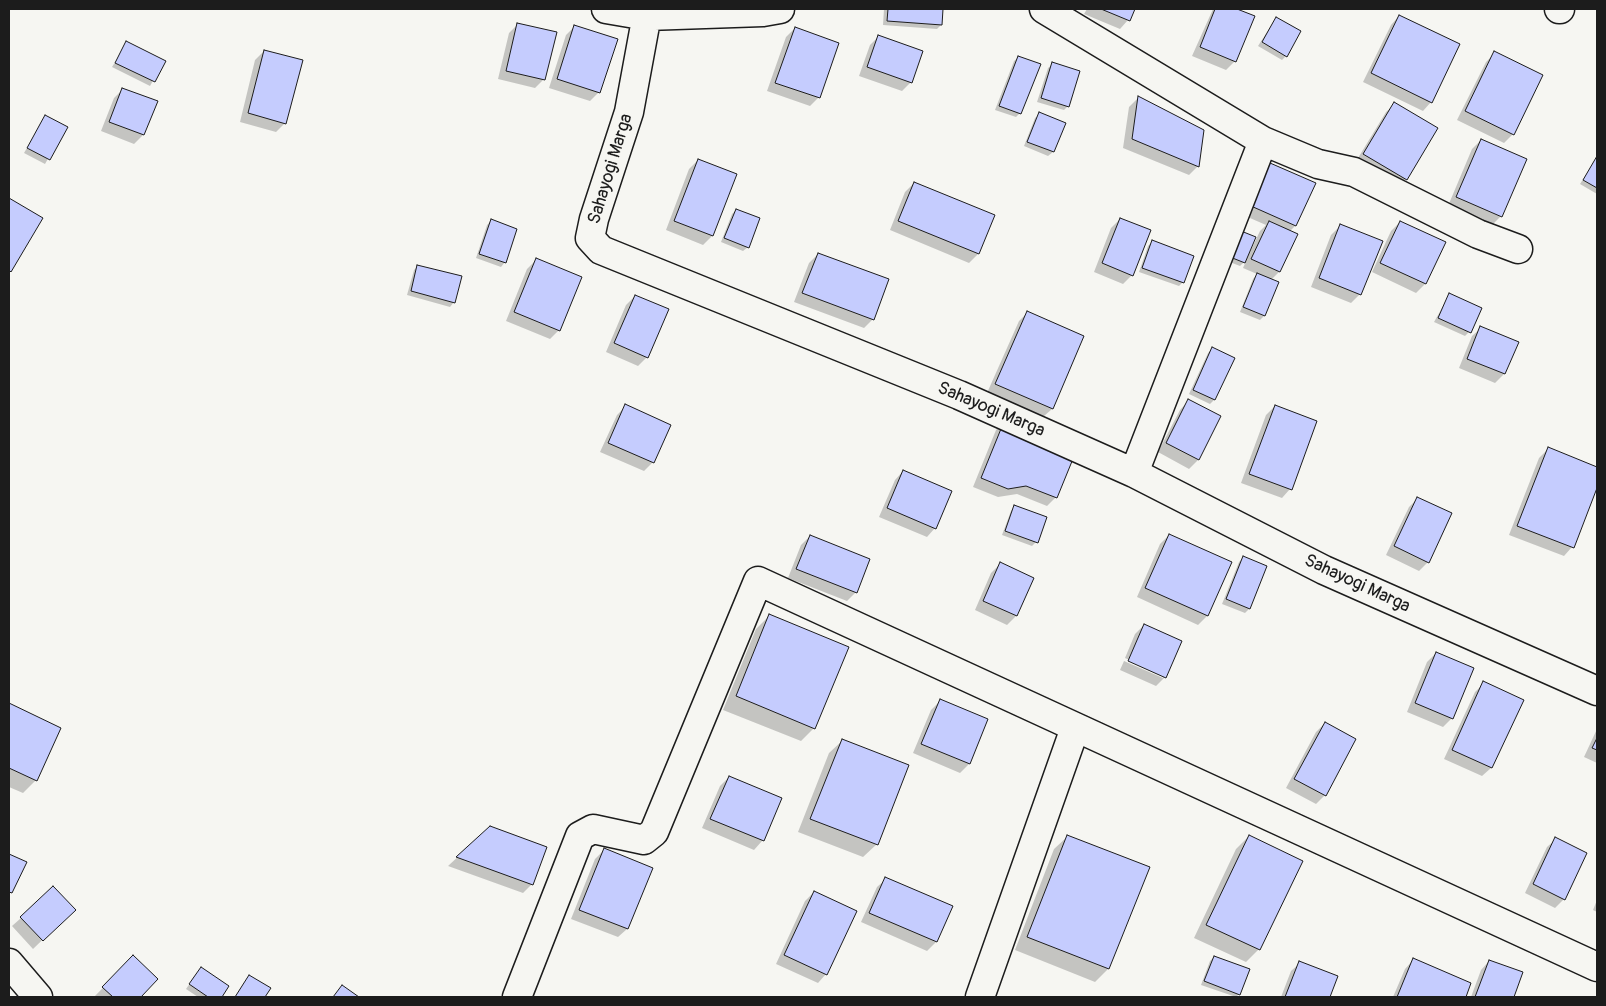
<!DOCTYPE html>
<html>
<head>
<meta charset="utf-8">
<style>
  body { margin:0 }
  #map { position:relative; width:1606px; height:1006px; overflow:hidden; background:#f6f6f2; font-family:Pangolin,sans-serif }
  canvas { display:block }
  .frame { position:absolute; inset:0; border:10px solid #1c1c1c; pointer-events:none }
</style>
</head>
<body>
<div id="map">
<canvas width="1606" height="1006"></canvas>
<div class="frame"></div>
</div>
<script>
const ctx = document.querySelector('canvas').getContext('2d');
ctx.lineJoin = 'round';
function fill(path, color) { ctx.fillStyle = color; ctx.fill(path, 'evenodd'); }
const poly = rows => new Path2D(rows.map(r => 'M' + r).join(''));
function strokePath(path, color, width, dash) { ctx.strokeStyle = color; ctx.lineWidth = width; ctx.lineCap = dash ? 'butt' : 'round'; ctx.setLineDash(dash || []); ctx.stroke(path); }
function drawText(font, color, halo, rows, align = 'center') {
  ctx.font = font + ' Pangolin,sans-serif'; ctx.lineWidth = 4; ctx.setLineDash([]); ctx.textBaseline = 'middle'; ctx.strokeStyle = halo; ctx.fillStyle = color; for (const [text, x, y, turn = 0] of rows) {
    ctx.save(); ctx.translate(x, y); ctx.rotate((+turn || 0) * Math.PI / 180); ctx.textAlign = isNaN(turn) ? turn : align; if (halo) ctx.strokeText(text, 0, 0); ctx.fillText(text, 0, 0); ctx.restore();
  }
}
fill(poly([
  [884,9,942,9,941,25,937,29,883,25],
  [1087,9,1133,9,1128,20,1120,29,1084,14],
  [1213,9,1233,9,1253,17,1235,61,1226,70,1192,56],
  [1399,16,1431,102,1423,111,1363,82,1391,25],
  [1276,18,1286,56,1282,60,1258,46],
  [518,24,544,79,535,88,498,79,509,33],
  [575,26,599,92,590,101,549,88,566,35],
  [795,28,819,97,810,106,767,91,786,37],
  [879,36,911,82,902,91,859,76,870,45],
  [127,43,164,61,150,86,112,67],
  [264,51,285,123,276,132,240,122,255,60],
  [1495,53,1513,134,1504,143,1457,120,1486,62],
  [1019,57,1020,113,1016,117,995,110,1014,61],
  [1053,64,1068,106,1064,110,1037,102,1048,68],
  [123,89,156,102,143,135,134,144,101,131,114,98],
  [1138,98,1198,166,1189,175,1123,148,1129,107],
  [1395,104,1406,179,1397,188,1355,163,1386,112],
  [1040,114,1064,123,1053,152,1048,156,1024,146,1035,118],
  [45,117,66,127,45,164,24,153],
  [1481,140,1501,216,1492,225,1448,206,1472,149],
  [1597,157,1597,194,1580,184],
  [698,160,735,174,712,236,703,245,666,230,689,169],
  [1270,164,1314,183,1295,226,1289,232,1296,235,1279,272,1271,280,1264,316,1260,320,1240,312,1253,279,1257,274,1243,268,1247,259,1240,266,1227,261,1237,236,1250,252,1260,231,1266,225,1243,215,1261,173],
  [914,183,994,216,978,254,969,263,890,230,905,192],
  [9,199,42,218,9,273],
  [736,210,748,247,743,251,721,242,732,214],
  [1120,219,1132,275,1123,284,1094,272,1111,228],
  [491,221,505,262,501,267,476,258,487,225],
  [1400,222,1444,242,1425,284,1416,293,1372,272,1391,231],
  [1340,226,1360,294,1351,303,1311,287,1331,235],
  [1152,242,1183,282,1179,286,1139,272,1148,246],
  [818,254,873,319,864,328,794,302,809,263],
  [536,260,559,330,550,339,506,321,527,269],
  [418,266,454,302,450,307,407,295,414,270],
  [1450,294,1469,332,1465,336,1434,322],
  [635,296,647,357,638,366,606,352,626,305],
  [1028,312,1083,336,1052,409,1043,417,987,393,1019,321],
  [1481,328,1517,342,1504,374,1495,383,1459,368,1472,336],
  [1212,349,1214,400,1210,404,1189,394,1208,353],
  [1188,401,1220,417,1198,460,1189,469,1158,452,1180,410],
  [626,406,653,462,644,471,600,452,617,415],
  [1275,406,1290,489,1282,498,1241,483,1266,415],
  [1005,421,1056,497,1047,506,1017,494,998,497,973,487,996,430],
  [1548,449,1597,468,1597,485,1572,547,1564,556,1509,535,1539,458],
  [903,471,935,528,927,537,879,517,895,480],
  [1418,498,1428,562,1419,571,1386,555,1409,507],
  [1015,506,1036,542,1032,546,1002,535,1011,511],
  [1169,535,1231,563,1207,616,1198,625,1137,597,1160,544],
  [810,536,856,592,847,601,788,578,801,545],
  [1243,558,1266,567,1249,609,1245,613,1222,604,1239,562],
  [1000,564,1032,578,1016,616,1007,625,975,610,991,573],
  [769,616,814,728,801,741,723,710,756,629],
  [1144,625,1165,677,1156,686,1120,670,1124,661,1163,678,1163,675,1125,658,1135,634],
  [1436,653,1452,718,1443,727,1407,712,1427,662],
  [1484,683,1491,768,1482,776,1444,759,1475,692],
  [940,701,987,720,969,764,960,773,913,753,931,710],
  [9,705,60,729,36,780,23,793,9,787],
  [1325,723,1325,795,1316,804,1286,788,1316,732],
  [1597,729,1597,763,1584,757],
  [843,740,877,844,863,857,798,832,829,753],
  [729,777,780,798,762,841,754,850,702,828,720,786],
  [490,827,532,884,523,893,448,866],
  [1068,836,1148,868,1108,969,1095,982,1015,950,1054,849],
  [1249,836,1259,949,1246,962,1194,938,1236,849],
  [1556,839,1564,899,1555,908,1525,893,1547,847],
  [604,850,627,929,618,937,571,919,595,859],
  [9,855,25,863,9,895],
  [886,879,951,907,936,942,927,951,861,922,877,887],
  [814,892,826,974,818,983,776,964,805,901],
  [1597,900,1597,912,1593,910],
  [21,918,65,918,33,949,12,926],
  [133,957,157,979,139,997,94,997],
  [1214,957,1239,994,1236,997,1201,985,1210,961],
  [1413,960,1470,984,1464,997,1393,997,1405,969],
  [1489,961,1521,973,1513,997,1471,997,1481,970],
  [1300,963,1337,977,1328,997,1281,997,1291,971],
  [197,973,227,987,220,997,198,997,186,989]
]), '#0003');
const building = poly([
  [888,9,943,9,942,25,887,21,888,9],
  [1101,9,1135,9,1130,21,1101,9],
  [1215,9,1237,9,1255,16,1236,62,1200,47,1215,9],
  [1399,15,1460,44,1432,103,1371,73,1399,15],
  [1276,17,1301,31,1287,57,1262,42,1276,17],
  [517,23,557,32,545,80,506,71,517,23],
  [574,25,618,39,600,93,557,79,574,25],
  [795,27,839,43,820,98,775,83,795,27],
  [878,35,923,51,912,83,867,67,878,35],
  [126,41,166,61,155,82,115,63,126,41],
  [264,50,303,60,286,124,248,113,264,50],
  [1494,51,1543,75,1514,135,1465,111,1494,51],
  [1018,56,1041,64,1021,114,999,106,1018,56],
  [1052,62,1080,71,1069,107,1041,98,1052,62],
  [122,88,158,101,144,135,109,122,122,88],
  [1138,96,1204,130,1199,167,1132,139,1138,96],
  [1394,102,1438,128,1407,180,1363,154,1394,102],
  [1039,112,1066,123,1054,152,1027,142,1039,112],
  [45,115,68,127,50,160,27,148,45,115],
  [1481,139,1527,159,1502,217,1456,197,1481,139],
  [1597,156,1597,188,1583,180,1597,156],
  [698,159,737,174,713,236,674,221,698,159],
  [1270,163,1316,183,1296,226,1251,206,1270,163],
  [914,182,995,215,979,254,898,221,914,182],
  [9,198,43,218,11,272,9,270,9,198],
  [736,209,760,218,749,248,724,238,736,209],
  [1120,218,1151,230,1133,276,1102,263,1120,218],
  [491,219,517,229,506,263,479,254,491,219],
  [1269,221,1298,234,1280,272,1251,259,1269,221],
  [1400,221,1446,242,1426,284,1380,263,1400,221],
  [1340,224,1383,241,1361,295,1319,278,1340,224],
  [1241,231,1256,237,1245,263,1230,257,1241,231],
  [1152,240,1194,256,1184,283,1142,268,1152,240],
  [818,253,889,279,874,320,802,293,818,253],
  [536,258,582,277,560,331,514,312,536,258],
  [417,265,462,276,455,303,411,291,417,265],
  [1257,273,1279,282,1265,316,1243,307,1257,273],
  [1449,293,1482,308,1471,333,1438,318,1449,293],
  [635,295,669,309,648,358,614,343,635,295],
  [1027,311,1084,336,1053,409,995,384,1027,311],
  [1480,326,1519,342,1505,374,1467,359,1480,326],
  [1212,347,1235,358,1215,400,1193,390,1212,347],
  [1188,399,1221,416,1199,460,1166,443,1188,399],
  [625,404,671,425,654,463,608,443,625,404],
  [1275,405,1317,421,1292,490,1249,474,1275,405],
  [1005,419,1077,449,1057,498,1026,486,1008,489,981,478,1005,419],
  [1548,447,1597,467,1597,488,1574,548,1517,526,1548,447],
  [903,470,952,491,936,529,887,508,903,470],
  [1417,497,1452,513,1429,563,1394,546,1417,497],
  [1014,505,1047,517,1038,543,1005,531,1014,505],
  [1169,534,1232,562,1208,616,1145,588,1169,534],
  [810,535,870,559,857,593,796,569,810,535],
  [1243,556,1267,566,1250,609,1226,599,1243,556],
  [1000,562,1034,578,1017,616,983,601,1000,562],
  [769,614,849,647,815,729,736,696,769,614],
  [1144,624,1182,641,1166,678,1128,661,1144,624],
  [1436,652,1474,668,1453,719,1415,703,1436,652],
  [1483,681,1524,700,1492,768,1452,750,1483,681],
  [940,699,988,719,970,764,921,744,940,699],
  [9,703,61,728,37,781,9,768,9,703],
  [1325,722,1356,739,1326,796,1294,779,1325,722],
  [1597,738,1597,750,1592,748,1597,738],
  [842,739,909,765,878,845,810,819,842,739],
  [729,776,782,798,764,841,710,819,729,776],
  [490,826,547,847,533,885,456,857,490,826],
  [1067,835,1150,867,1109,969,1027,937,1067,835],
  [1249,835,1303,861,1260,950,1206,925,1249,835],
  [1555,837,1587,853,1565,900,1533,884,1555,837],
  [604,848,653,868,628,929,579,910,604,848],
  [9,854,27,862,12,893,9,892,9,854],
  [885,877,953,906,937,942,869,913,885,877],
  [53,886,76,910,43,941,20,917,53,886],
  [814,891,857,911,827,975,784,955,814,891],
  [133,955,158,979,141,997,113,997,102,987,133,955],
  [1214,956,1250,969,1240,995,1204,981,1214,956],
  [1413,958,1471,983,1466,997,1397,997,1413,958],
  [1489,960,1523,972,1514,997,1475,997,1489,960],
  [1299,961,1338,976,1330,997,1285,997,1299,961],
  [201,967,229,986,222,997,208,997,189,984,201,967],
  [249,975,271,988,265,997,235,997,249,975],
  [342,985,359,997,333,997,342,985]
]);
fill(building, '#c5ccfe');
strokePath(building, '#1c1c1c', 1);
const minor = poly([
  [606,9,647,16,763,12,780,9],
  [648,9,629,112,594,219,590,238,601,250,959,395,1134,473,1324,570,1597,691],
  [1044,9,1263,141,1134,473],
  [1559,9,1560,9],
  [1263,141,1318,164,1354,172,1478,234,1518,249],
  [9,963,38,997],
  [517,997,580,836,593,829,644,840,654,832,758,581,1597,967],
  [980,997,1075,728]
]);
strokePath(minor, '#1c1c1c', 31);
strokePath(minor, '#f6f6f2', 28);
drawText('18px', '#1c1c1c', '#f6f6f2', [
  ["Sahayogi Marga",611,169,-73],
  ["Sahayogi Marga",991,410,23],
  ["Sahayogi Marga",1357,584,25]
]);
</script>
</body>
</html>
